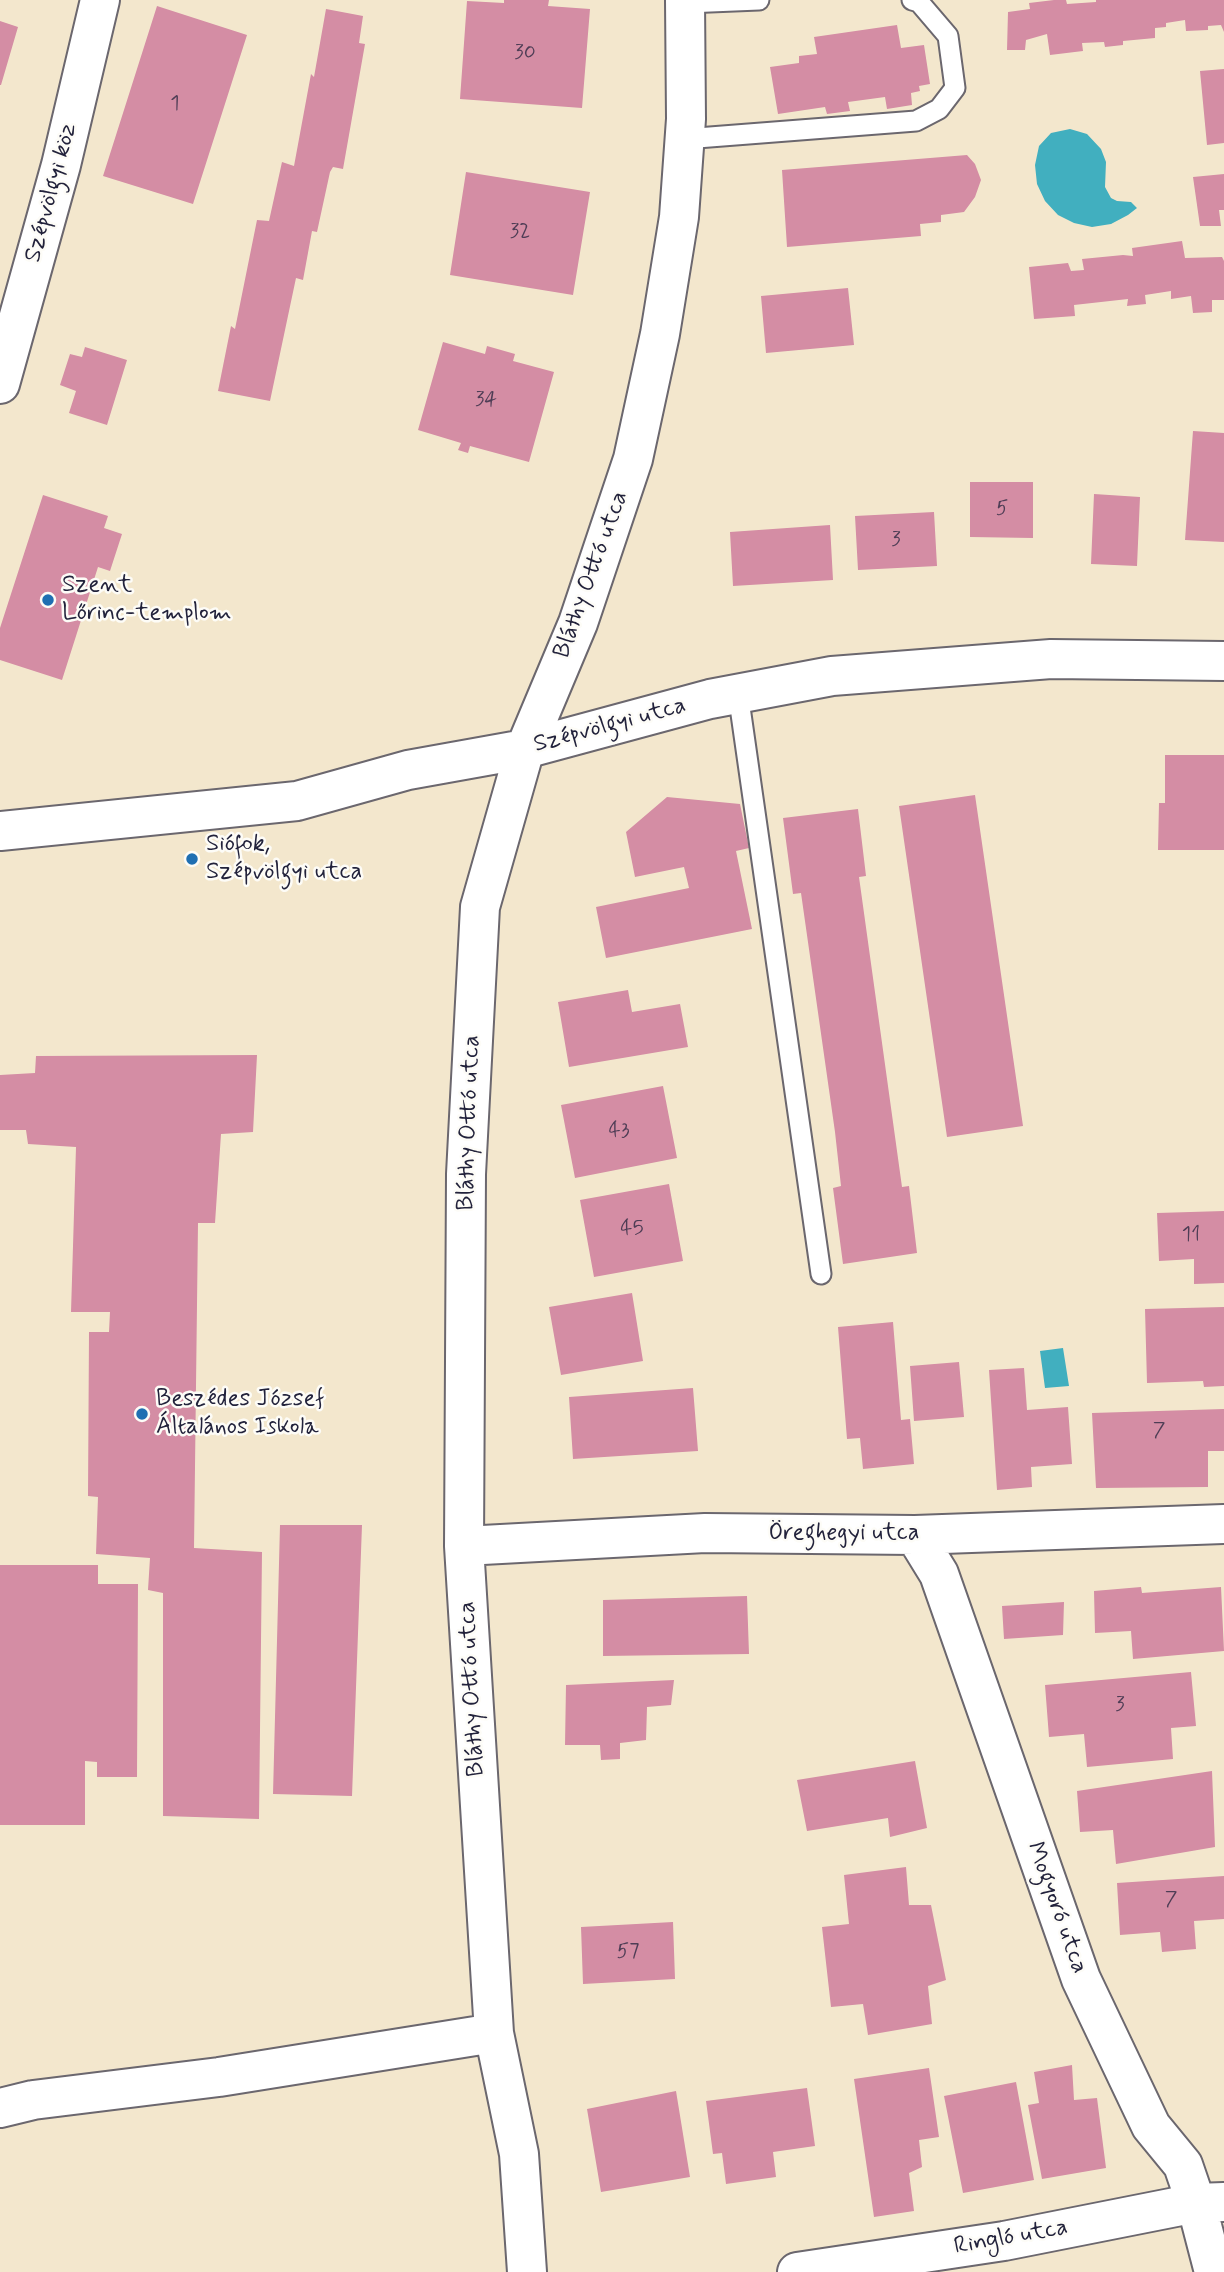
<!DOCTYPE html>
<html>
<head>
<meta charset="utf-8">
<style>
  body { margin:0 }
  canvas { display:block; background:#f3e7cd }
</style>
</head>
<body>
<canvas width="1224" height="2272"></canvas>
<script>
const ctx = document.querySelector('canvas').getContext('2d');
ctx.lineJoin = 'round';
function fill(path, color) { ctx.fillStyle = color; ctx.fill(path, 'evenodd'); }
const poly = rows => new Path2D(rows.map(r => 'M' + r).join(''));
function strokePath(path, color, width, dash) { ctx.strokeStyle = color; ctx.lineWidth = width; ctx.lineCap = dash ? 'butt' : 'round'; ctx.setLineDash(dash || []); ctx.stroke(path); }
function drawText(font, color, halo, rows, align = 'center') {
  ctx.font = font + ' Mynerve,sans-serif'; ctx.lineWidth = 5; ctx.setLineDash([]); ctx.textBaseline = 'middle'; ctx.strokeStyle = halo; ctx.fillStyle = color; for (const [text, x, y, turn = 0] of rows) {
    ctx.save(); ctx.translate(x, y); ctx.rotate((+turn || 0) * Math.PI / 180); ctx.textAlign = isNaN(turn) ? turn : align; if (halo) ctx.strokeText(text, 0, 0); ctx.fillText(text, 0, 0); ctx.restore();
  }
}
fill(poly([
  [1070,129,1087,134,1101,149,1106,162,1105,187,1111,198,1117,201,1131,202,1137,208,1128,215,1111,224,1092,227,1074,223,1058,215,1045,201,1037,184,1035,165,1039,146,1051,133],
  [1063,1348,1069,1386,1045,1388,1040,1351]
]), '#41afbf');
fill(poly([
  [504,0,549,0,548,6,590,9,582,108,460,99,467,1,504,3],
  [1054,0,1066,0,1067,4,1096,2,1096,0,1224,0,1224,32,1221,25,1208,26,1208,30,1186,31,1185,20,1166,23,1166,27,1155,28,1155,38,1123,41,1123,45,1105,47,1104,42,1082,43,1083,51,1050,55,1047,34,1026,40,1025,50,1007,50,1008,12,1030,9,1029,3],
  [157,6,247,35,193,204,103,176],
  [326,9,363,16,359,43,365,44,343,169,333,167,330,172,317,232,312,231,303,280,296,278,270,401,218,391,231,326,235,329,257,220,269,221,282,162,294,166,311,74,314,77],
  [0,21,18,27,1,85,0,85],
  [897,25,901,48,924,45,930,84,919,86,920,91,911,93,912,105,887,109,885,97,848,102,850,111,827,114,825,107,778,114,770,67,799,63,799,56,817,54,814,37],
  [1224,69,1224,143,1207,145,1200,71],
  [967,155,975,164,981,180,975,197,964,212,941,215,941,222,920,224,921,236,787,247,782,170],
  [466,172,590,192,573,295,450,275],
  [1224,174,1224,210,1219,210,1221,226,1200,226,1193,177],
  [1182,241,1185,258,1222,257,1224,261,1224,300,1212,300,1212,312,1193,313,1191,296,1171,299,1171,291,1145,295,1146,304,1127,306,1128,299,1074,305,1075,316,1034,319,1029,267,1068,263,1071,271,1084,270,1082,259,1123,255,1133,256,1132,248],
  [848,288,854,345,766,353,761,296],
  [443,342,485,354,487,346,515,354,513,361,554,372,529,462,470,446,468,453,458,450,461,443,418,430],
  [85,347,127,360,107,425,69,413,76,391,60,385,70,354,82,357],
  [1193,431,1224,433,1224,542,1185,540],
  [970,482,1033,482,1033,538,970,537],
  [1094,494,1140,497,1137,566,1091,564],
  [43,495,108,516,104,528,122,534,110,571,98,567,62,680,0,660,0,628],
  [934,512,937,566,858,570,855,516],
  [830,525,833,580,733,586,730,532],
  [1165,755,1224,755,1224,850,1158,850,1159,803,1165,803],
  [975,795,1023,1126,947,1137,899,806],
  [667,797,740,804,749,848,736,851,752,929,606,958,596,907,689,888,684,867,635,877,626,832],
  [858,809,866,876,859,877,902,1187,909,1186,917,1253,843,1264,833,1188,841,1186,835,1132,801,893,793,894,783,818],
  [628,990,632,1012,680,1004,688,1047,569,1067,558,1002],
  [257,1055,253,1132,221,1134,215,1223,198,1223,194,1548,262,1552,259,1819,163,1816,163,1593,148,1590,150,1558,96,1554,98,1497,88,1496,89,1332,109,1332,110,1312,71,1312,76,1147,28,1144,26,1130,0,1130,0,1075,35,1073,36,1056],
  [663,1086,677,1158,575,1178,561,1105],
  [669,1184,683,1261,594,1277,580,1200],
  [1224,1211,1224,1283,1194,1284,1194,1259,1159,1261,1157,1213],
  [632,1293,643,1361,561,1375,549,1307],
  [1224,1307,1224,1386,1204,1387,1203,1381,1147,1383,1145,1309],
  [893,1322,901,1420,910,1419,914,1464,863,1469,860,1438,847,1439,838,1327],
  [959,1362,964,1417,914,1421,910,1366],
  [1024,1368,1027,1410,1068,1407,1072,1464,1031,1467,1032,1487,997,1490,989,1370],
  [693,1388,698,1451,573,1459,569,1397],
  [1224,1409,1224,1451,1208,1451,1208,1487,1096,1488,1092,1413],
  [280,1525,362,1525,352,1796,273,1794],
  [0,1565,98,1565,98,1584,138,1584,137,1777,97,1777,97,1762,85,1761,85,1825,0,1825],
  [1141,1587,1142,1593,1221,1587,1224,1651,1133,1659,1131,1631,1095,1633,1094,1591],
  [747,1596,749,1654,603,1656,603,1600],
  [1064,1602,1063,1635,1004,1639,1002,1606],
  [1191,1672,1196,1726,1171,1728,1173,1759,1087,1767,1084,1734,1049,1737,1045,1685],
  [674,1680,671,1705,647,1707,646,1740,620,1743,620,1759,601,1760,600,1745,565,1745,566,1685],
  [915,1761,927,1828,890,1837,888,1818,807,1831,797,1780],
  [1212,1771,1215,1847,1116,1864,1113,1830,1080,1832,1077,1791],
  [906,1867,909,1905,931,1905,946,1980,928,1986,932,2024,868,2035,863,2004,831,2007,822,1927,849,1924,844,1875],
  [1224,1876,1224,1919,1194,1921,1196,1949,1162,1952,1160,1932,1120,1935,1117,1883],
  [673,1922,675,1979,583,1984,581,1927],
  [1072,2065,1074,2100,1097,2098,1106,2168,1042,2179,1028,2105,1039,2103,1034,2072],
  [929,2068,939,2137,919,2140,922,2167,909,2173,914,2211,874,2217,854,2079],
  [1016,2082,1034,2180,963,2193,944,2096],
  [807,2088,815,2146,773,2152,776,2177,726,2184,722,2153,713,2154,706,2101],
  [676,2091,690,2177,601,2192,587,2109]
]), '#d48da4');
const service = poly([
  [686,3,759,0],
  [684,139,916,121,939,109,955,88,948,36,919,2,912,0],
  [738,693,821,1274]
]);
const minor = poly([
  [0,384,61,165,100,0],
  [0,831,297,801,408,770,525,749,710,699,832,676,1051,659,1224,661],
  [915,1535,939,1574,1081,1979,1151,2126,1183,2165,1196,2203,1214,2272],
  [464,1546,705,1533,915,1535,1224,1524],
  [0,2108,33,2100,219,2077,494,2033],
  [527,2272,519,2154,494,2033,464,1546,466,1174,480,907,525,749,578,623,633,459,660,334,679,217,686,119,685,0],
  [797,2272,1004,2241,1196,2203,1224,2202]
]);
strokePath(service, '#6b676e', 23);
strokePath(minor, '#6b676e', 42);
strokePath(service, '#fff', 19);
strokePath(minor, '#fff', 38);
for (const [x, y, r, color] of [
  [48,600,7,"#1f6fb2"],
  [192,859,7,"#1f6fb2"],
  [142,1414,7,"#1f6fb2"]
]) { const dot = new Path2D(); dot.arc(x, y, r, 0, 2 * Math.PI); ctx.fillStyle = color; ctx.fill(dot); strokePath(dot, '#fdfcf7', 2.5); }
drawText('21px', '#4e3d55', null, [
  ["30",525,54],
  ["1",175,105],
  ["32",520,233],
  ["34",486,401],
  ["5",1002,510],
  ["3",896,541],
  ["43",619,1132],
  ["45",632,1230],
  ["11",1191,1236],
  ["7",1159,1432],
  ["3",1120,1706],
  ["7",1171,1901],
  ["57",628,1953]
]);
drawText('24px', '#22223b', '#fdfcf7', [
  ["Szépvölgyi köz",52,193,-75],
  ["Bláthy Ottó utca",592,575,-70],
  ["Szépvölgyi utca",610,726,-15],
  ["Bláthy Ottó utca",470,1123,-88],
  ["Öreghegyi utca",844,1534],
  ["Bláthy Ottó utca",473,1689,-93],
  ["Mogyoró utca",1056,1908,70],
  ["Ringló utca",1011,2238,-10]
]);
drawText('24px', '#22223b', '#fdfcf7', [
  ["Szent",62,586],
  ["Lőrinc-templom",62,614],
  ["Siófok,",206,845],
  ["Szépvölgyi utca",206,873],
  ["Beszédes József",156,1400],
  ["Általános Iskola",156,1428]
], 'left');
</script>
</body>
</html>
